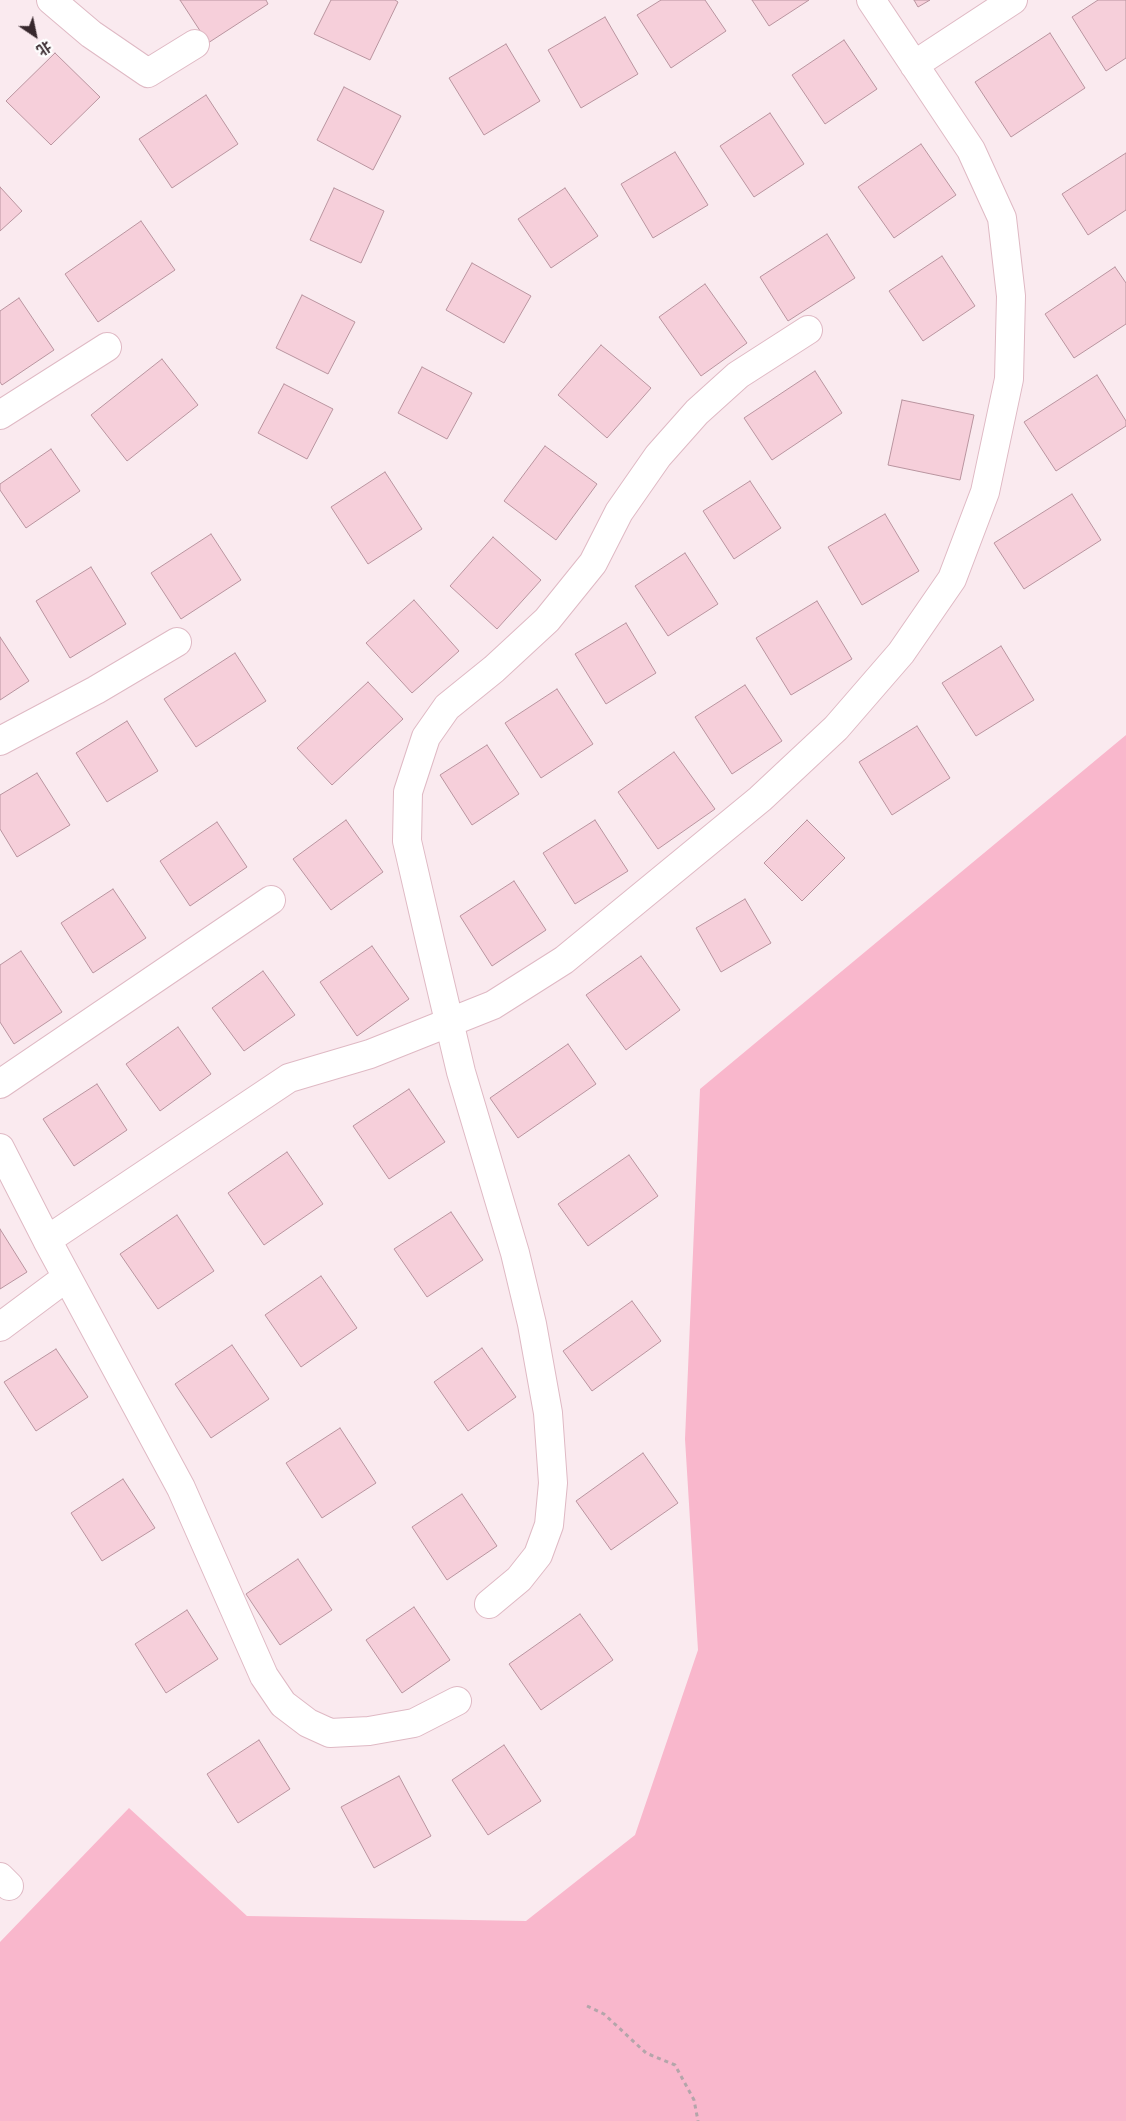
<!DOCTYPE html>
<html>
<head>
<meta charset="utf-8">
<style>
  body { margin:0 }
  #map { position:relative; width:1126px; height:2121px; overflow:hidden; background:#faeaef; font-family:"Times New Roman","Noto Sans SC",serif }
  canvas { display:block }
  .north { position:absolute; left:10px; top:10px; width:50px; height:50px; -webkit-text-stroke:4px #fff; paint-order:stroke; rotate:146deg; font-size:14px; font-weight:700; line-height:20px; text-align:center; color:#37282d }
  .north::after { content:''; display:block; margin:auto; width:18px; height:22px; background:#37282d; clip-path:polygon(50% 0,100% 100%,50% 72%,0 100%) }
</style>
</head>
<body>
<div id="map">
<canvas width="1126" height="2121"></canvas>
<div class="north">北</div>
</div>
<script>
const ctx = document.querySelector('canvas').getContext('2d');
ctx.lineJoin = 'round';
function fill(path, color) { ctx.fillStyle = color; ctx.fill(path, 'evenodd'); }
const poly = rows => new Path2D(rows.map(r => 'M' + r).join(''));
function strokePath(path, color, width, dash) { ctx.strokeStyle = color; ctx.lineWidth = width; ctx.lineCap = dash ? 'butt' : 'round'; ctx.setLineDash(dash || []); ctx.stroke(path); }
fill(poly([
  [1126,735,1126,2121,0,2121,0,1942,129,1808,247,1916,526,1921,635,1835,698,1650,685,1439,700,1089]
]), '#f9b7cc');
const building = poly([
  [180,0,266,0,268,4,208,43,180,0],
  [331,0,395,0,398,2,370,60,314,34,331,0],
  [661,0,705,0,726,31,671,68,637,15,661,0],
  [752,0,809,0,769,26,752,0],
  [914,0,930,0,918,7,914,0],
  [1098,0,1126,0,1126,58,1106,71,1072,17,1098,0],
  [605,17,638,74,581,108,548,50,605,17],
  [1050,33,1085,88,1011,137,975,82,1050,33],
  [844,40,877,89,825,124,792,75,844,40],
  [506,44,540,101,484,135,449,78,506,44],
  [55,53,100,97,51,145,6,101,55,53],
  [344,87,401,116,373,170,317,140,344,87],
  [206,95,238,144,172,188,139,139,206,95],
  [770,113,804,164,754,197,720,146,770,113],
  [921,144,956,195,894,238,858,187,921,144],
  [675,152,708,205,653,238,621,184,675,152],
  [1126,153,1126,210,1088,235,1062,194,1126,153],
  [0,187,22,211,0,231,0,187],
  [334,188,384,211,361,263,310,240,334,188],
  [565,188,598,236,551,268,518,219,565,188],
  [141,221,175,270,98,322,65,274,141,221],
  [827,234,855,278,788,321,760,277,827,234],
  [942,256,975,306,923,341,889,291,942,256],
  [472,263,531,296,504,343,446,310,472,263],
  [1115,267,1126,283,1126,324,1074,358,1045,314,1115,267],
  [705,284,747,343,701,376,659,317,705,284],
  [302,295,355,322,328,374,276,348,302,295],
  [19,298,54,350,2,385,0,382,0,311,19,298],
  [601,345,651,388,607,438,558,395,601,345],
  [162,359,198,405,127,461,91,415,162,359],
  [422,367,472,393,447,439,398,413,422,367],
  [815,371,842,413,772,460,744,418,815,371],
  [1097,375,1126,421,1126,426,1056,471,1024,422,1097,375],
  [284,384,333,409,307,459,258,433,284,384],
  [902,400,974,415,960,480,888,465,902,400],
  [545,446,597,484,556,540,504,501,545,446],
  [51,449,80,491,26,528,0,490,0,484,51,449],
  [385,472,422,529,368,564,331,507,385,472],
  [750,481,781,528,734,559,703,511,750,481],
  [1072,494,1101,540,1024,589,994,543,1072,494],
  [885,514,919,571,862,605,828,547,885,514],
  [211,534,241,580,181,619,151,573,211,534],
  [493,537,541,580,497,629,450,586,493,537],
  [685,553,718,604,668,636,635,586,685,553],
  [91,567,126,624,70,658,36,601,91,567],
  [414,600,459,651,412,693,366,643,414,600],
  [817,601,852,659,791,695,756,638,817,601],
  [626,623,656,673,606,704,575,654,626,623],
  [0,637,29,681,0,700,0,637],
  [1001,646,1034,700,976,736,942,683,1001,646],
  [235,653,266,701,196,747,164,699,235,653],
  [368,682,403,719,332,785,297,748,368,682],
  [745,685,782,741,732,774,695,717,745,685],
  [557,689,593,744,541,778,505,723,557,689],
  [127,721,158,771,107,802,76,753,127,721],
  [917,726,950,778,892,815,859,762,917,726],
  [487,745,519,794,472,825,440,775,487,745],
  [674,752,715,809,658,849,618,792,674,752],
  [37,773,70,825,17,857,0,829,0,795,37,773],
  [346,820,383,872,331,910,293,859,346,820],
  [595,820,628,871,575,904,543,853,595,820],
  [807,820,845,858,802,901,764,863,807,820],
  [217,822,247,867,190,906,160,861,217,822],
  [514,881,546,930,492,966,460,916,514,881],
  [113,889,146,938,93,973,61,923,113,889],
  [745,899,771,943,721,972,696,928,745,899],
  [372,946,409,999,357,1036,320,982,372,946],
  [21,951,62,1012,14,1044,0,1022,0,965,21,951],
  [641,956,680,1010,626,1050,586,995,641,956],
  [263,971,295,1015,244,1051,212,1008,263,971],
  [178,1027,211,1074,160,1111,126,1064,178,1027],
  [568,1044,596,1084,518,1138,490,1098,568,1044],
  [97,1084,127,1130,74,1166,43,1119,97,1084],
  [409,1089,445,1142,389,1179,353,1126,409,1089],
  [287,1152,323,1204,264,1245,228,1193,287,1152],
  [629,1155,658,1196,588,1246,558,1204,629,1155],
  [451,1212,483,1260,427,1297,394,1249,451,1212],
  [177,1215,214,1271,158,1309,120,1254,177,1215],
  [0,1229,27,1272,0,1289,0,1229],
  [321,1276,357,1328,301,1367,265,1315,321,1276],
  [632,1301,661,1341,592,1391,563,1351,632,1301],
  [232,1345,269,1399,211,1438,175,1384,232,1345],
  [482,1348,516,1397,468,1431,434,1382,482,1348],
  [56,1349,88,1397,36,1431,4,1382,56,1349],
  [340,1428,376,1483,322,1518,286,1463,340,1428],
  [643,1453,678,1503,611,1550,576,1501,643,1453],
  [123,1479,155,1528,102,1561,71,1513,123,1479],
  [462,1494,497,1546,447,1580,412,1527,462,1494],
  [298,1559,332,1610,280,1645,246,1594,298,1559],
  [414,1607,450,1660,402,1693,366,1640,414,1607],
  [187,1610,218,1659,166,1693,135,1644,187,1610],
  [580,1614,613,1660,541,1710,509,1664,580,1614],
  [259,1740,290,1789,238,1823,207,1774,259,1740],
  [504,1745,541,1801,488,1835,452,1780,504,1745],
  [399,1776,431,1836,374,1868,341,1807,399,1776]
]);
fill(building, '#f6cfda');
strokePath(building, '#b9949f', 1);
const minor = poly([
  [51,0,91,34,148,73,195,44],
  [914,65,1013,0],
  [0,415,107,347],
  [0,741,96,690,177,642],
  [0,1084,271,900],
  [0,1148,47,1240,181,1488,264,1676,283,1704,308,1723,330,1733,369,1731,414,1723,457,1701],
  [47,1240,289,1078,370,1054,493,1005,564,960,760,799,836,728,901,653,952,579,985,492,1009,379,1011,296,1002,218,971,150,871,0],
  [0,1327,67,1277],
  [489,1604,519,1579,538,1555,549,1525,553,1483,548,1413,532,1324,515,1253,461,1072,431,945,407,841,408,792,426,737,447,707,494,669,547,620,593,563,619,512,658,456,697,412,738,375,808,330],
  [0,1877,9,1886]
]);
strokePath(minor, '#dfb9c4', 30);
strokePath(poly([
  [587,2006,604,2014,646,2053,675,2065,694,2100,698,2121]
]), '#b4a5aa', 3, [4, 4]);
strokePath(minor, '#fff', 28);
</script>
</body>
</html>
